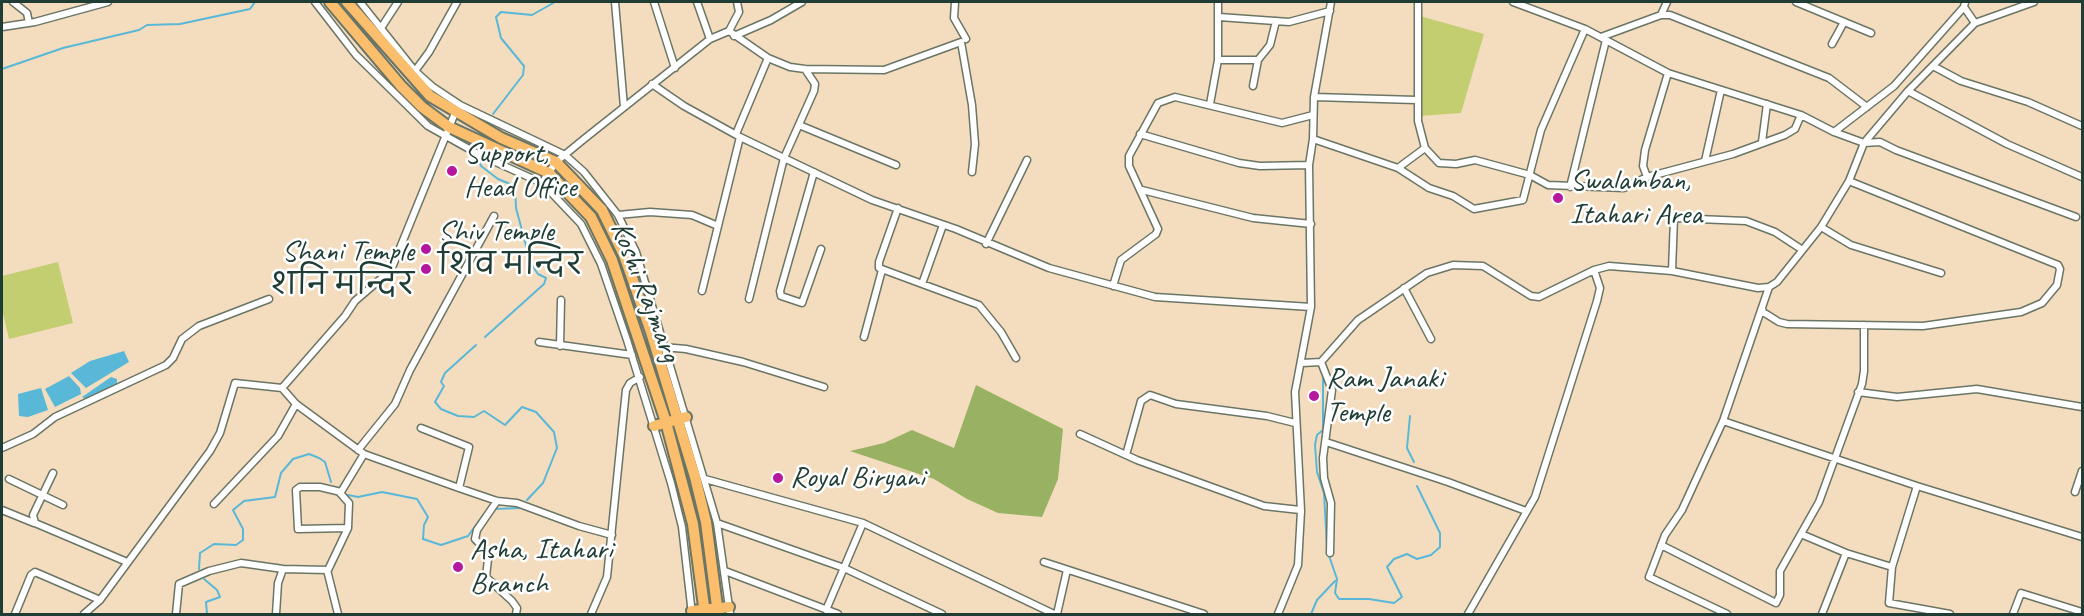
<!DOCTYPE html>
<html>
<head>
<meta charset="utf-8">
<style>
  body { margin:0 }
  #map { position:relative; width:2084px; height:616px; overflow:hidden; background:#f4ddbf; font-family:Caveat,sans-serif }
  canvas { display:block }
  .frame { position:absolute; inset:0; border:3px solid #1f3d34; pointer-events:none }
</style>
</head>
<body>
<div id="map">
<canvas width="2084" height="616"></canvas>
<div class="frame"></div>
</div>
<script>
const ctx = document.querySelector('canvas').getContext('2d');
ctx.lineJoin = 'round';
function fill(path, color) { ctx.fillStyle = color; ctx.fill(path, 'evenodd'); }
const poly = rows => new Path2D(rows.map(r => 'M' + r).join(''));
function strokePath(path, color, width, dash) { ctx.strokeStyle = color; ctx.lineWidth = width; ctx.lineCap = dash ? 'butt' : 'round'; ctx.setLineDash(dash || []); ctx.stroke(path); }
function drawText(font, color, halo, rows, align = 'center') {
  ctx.font = font + ' Caveat,"Playpen Sans Deva",sans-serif'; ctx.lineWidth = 5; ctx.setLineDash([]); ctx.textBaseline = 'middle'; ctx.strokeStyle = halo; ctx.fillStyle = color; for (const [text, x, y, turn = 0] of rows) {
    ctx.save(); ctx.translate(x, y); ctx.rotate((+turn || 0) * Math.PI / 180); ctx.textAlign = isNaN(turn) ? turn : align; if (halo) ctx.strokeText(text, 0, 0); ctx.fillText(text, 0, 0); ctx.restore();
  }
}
fill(poly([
  [1420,16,1484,34,1461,113,1420,116],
  [58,262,73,323,9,339,2,309,2,276]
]), '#c2ce70');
fill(poly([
  [976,385,1063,429,1058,479,1042,517,998,513,967,499,934,479,850,451,884,443,912,430,954,448]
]), '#99b162');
fill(poly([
  [124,351,129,362,86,388,71,373,90,361],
  [69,376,80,388,81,394,55,407,45,389],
  [111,377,117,379,117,386,87,400,82,397],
  [41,388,48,410,28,417,19,416,18,394]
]), '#59b8d7');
strokePath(poly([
  [2,69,63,48,139,30,147,25,180,24,250,9,255,2],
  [493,114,523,75,524,66,501,38,496,17,501,12,532,15,555,2],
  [478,159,481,166,498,179,515,186,516,208,531,264,538,274,546,278,544,284,485,337],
  [476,345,445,373,441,382,444,386,435,402,441,409,458,416,474,417,484,411,505,425,522,407,536,412,554,432,557,448,543,483,527,500],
  [1323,375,1323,430,1317,435,1315,445,1317,472,1324,493,1327,547],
  [1410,416,1407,448,1414,462],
  [348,495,358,497,382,492,417,499,428,517,424,525,423,539,441,545,468,536,484,514],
  [494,509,521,508],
  [1328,553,1337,579,1335,593,1339,599,1369,599,1394,603,1402,597,1387,567,1394,559,1407,554,1417,559,1431,555,1440,547,1440,533,1417,486],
  [199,569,200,553,214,544,236,545,243,540,243,529,233,510,244,501,275,497,281,473,293,459,309,454,319,458,325,462,331,482],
  [204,579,217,590,220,597,206,602,207,614],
  [1311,614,1317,600,1335,581]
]), '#59b8d7', 2);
const minor = poly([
  [13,2,27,13,29,23],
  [315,2,356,55,428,126,480,155,542,183,581,224,601,264,627,340,671,483,682,527,692,614],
  [360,2,415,71,433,87,460,105,565,155,584,172,618,215,636,252,717,523,730,614],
  [615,2,624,107],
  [654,2,675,68],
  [697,2,710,39],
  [955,2,954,18,966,39],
  [1418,2,1418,121,1425,148,1439,163,1456,164,1475,160,1530,175,1548,185,1624,188,1647,177,1733,154,1785,135,1795,129,1801,115],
  [1513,2,1585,29,1668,73,1801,115,1834,132,1864,143,1880,142,1896,150,2076,217],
  [1796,2,1871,33],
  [1965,2,1964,7,1975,23],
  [1661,15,1667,2],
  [1219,17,1289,22,1330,11],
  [2,27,35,22,108,2],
  [381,28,398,2],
  [729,31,739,12,737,2],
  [734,36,771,20,802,2],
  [1601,37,1661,15,1670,15,1829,78,1867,107],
  [1832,44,1844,22],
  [1218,60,1258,60],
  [1933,66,1961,81,2028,102,2082,126],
  [415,71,429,52,457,2],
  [652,84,684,106,740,137,872,200,956,229,1049,268,1155,297,1311,307],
  [1253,86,1258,60,1270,45,1276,21],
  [1908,91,2007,144,2082,177],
  [1314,97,1416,100],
  [1210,104,1218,60,1218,2],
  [799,125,896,165],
  [1834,132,1894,86,1964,7],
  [736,134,768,58],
  [1140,134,1239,163,1260,166,1309,165],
  [1313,139,1398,168,1425,148],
  [1762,142,1767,104],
  [1705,161,1721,90],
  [1398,168,1429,188,1453,196,1474,209,1523,200,1541,130,1585,29],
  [814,172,780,291,781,296,802,303,821,249],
  [1647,177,1643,166,1645,150,1668,73],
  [542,183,556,162,584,139,710,39,729,31,768,58,790,67,805,69,884,70,961,42,972,105,975,144,972,172],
  [1570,187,1606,40],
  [1142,190,1253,218,1311,224],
  [898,208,879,262,879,268,979,305,1001,332,1016,358],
  [618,215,650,212,692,215,718,226],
  [1821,227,1851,245,1941,273],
  [986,244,1027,160],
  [1672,271,1674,218,1746,221,1775,232,1801,249],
  [922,284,943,225],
  [1113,286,1121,260,1156,234,1158,229,1129,166,1129,156,1158,103,1175,97,1282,123,1313,115],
  [1404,288,1431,339],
  [702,291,740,137],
  [749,299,784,158,814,91,815,84,805,69],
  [1762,308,1763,312,1779,322,1787,324,1923,326,2021,312,2042,303,2057,285,2060,269,2058,265,1849,181],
  [864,337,882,270],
  [539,342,632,355],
  [560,346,561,300],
  [663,347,686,349,743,362,824,387],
  [1321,362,1332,390,1323,458,1324,478,1331,503,1330,553],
  [1302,363,1321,362,1358,320,1427,273,1453,265,1483,266,1531,296,1539,297,1594,270,1609,266,1672,271,1758,288,1769,287,1777,282,1821,227,1849,181,1864,143,1908,91,1975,23,2034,2],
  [282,388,296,404,364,454,459,488,497,501,517,503,579,526,612,535],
  [1858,392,1897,397,1977,389,2082,407],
  [1723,421,1917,486,2082,537],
  [421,428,469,447,459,488],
  [1080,434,1137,460,1264,506,1300,510],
  [1326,442,1448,482,1526,511],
  [2,448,33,434,55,417,166,365,173,358,182,339,199,326,269,299],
  [358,450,395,404,410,370,494,216],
  [1126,455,1141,401,1150,395,1176,404,1267,416,1295,423],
  [53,473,33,515,35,523,127,562],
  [9,479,63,505],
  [705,479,863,523,1054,614],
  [1917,486,1892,567,1889,603,1950,614],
  [2075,492,2082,471],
  [497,501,477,530,475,539,483,547,488,559,486,577,512,601,517,608,516,614],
  [214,504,278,436,296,404],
  [2,510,34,523],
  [717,523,844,568,942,614],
  [348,528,298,529,296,490,300,487,320,487,341,492,364,454],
  [1801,534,1846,553,1892,567],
  [1661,545,1776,603,1780,595,1780,571,1819,502,1862,384,1864,371,1864,325],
  [1044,562,1204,614],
  [327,570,338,614],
  [725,571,838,614],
  [826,610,863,523],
  [15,614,31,575,35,572,100,600],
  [84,614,100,600,210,451,220,433,235,383,282,388,345,316,355,301,391,270,455,113],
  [176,614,179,584,209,571,241,563,283,569,328,570,348,528,349,503,340,493],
  [276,614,278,583,283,569],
  [591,614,607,577,626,390,630,383,640,377],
  [1057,614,1067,570],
  [1278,614,1298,565,1301,511,1295,392,1311,307,1309,165,1313,139,1314,97,1331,2],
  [1468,614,1535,497,1597,301,1600,288,1594,270],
  [1727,614,1649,577,1665,535,1682,510,1723,421,1769,287],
  [1822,614,1846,553],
  [2013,614,2021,593,2082,612]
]);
const primary = poly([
  [330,2,401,86,422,107,449,127,549,173,591,217,612,260,666,422,693,524,705,614],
  [347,2,430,96,501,138,556,162,602,210,624,255,651,332,695,477,706,522,718,614],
  [654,426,686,417],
  [692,611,729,607]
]);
strokePath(minor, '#6a7565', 9);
strokePath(primary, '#6a7565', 14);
strokePath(minor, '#fff', 6);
strokePath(primary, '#fabe6d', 10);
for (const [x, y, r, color] of [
  [452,171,6,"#b5179e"],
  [1558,198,6,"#b5179e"],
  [426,249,6,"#b5179e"],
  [426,269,6,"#b5179e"],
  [1314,396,6,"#b5179e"],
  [778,478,6,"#b5179e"],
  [458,567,6,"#b5179e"]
]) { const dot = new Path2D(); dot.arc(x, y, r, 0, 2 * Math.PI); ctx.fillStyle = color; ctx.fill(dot); strokePath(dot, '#fff', 2); }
drawText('30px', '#1f3d34', '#fff', [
  ["Support,",464,154],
  ["Head Office",464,188],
  ["Swalamban,",1570,181],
  ["Itahari Area",1570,215],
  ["Shiv Temple",438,232],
  ["शिव मन्दिर",438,266],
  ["Shani Temple",414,252,"right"],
  ["शनि मन्दिर",414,286,"right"],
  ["Ram Janaki",1326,379],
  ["Temple",1326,413],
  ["Royal Biryani",790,478],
  ["Asha, Itahari",470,550],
  ["Branch",470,584]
], 'left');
drawText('30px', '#1f3d34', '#fff', [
  ["Koshi Rajmarg",645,292,69]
]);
</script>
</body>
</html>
